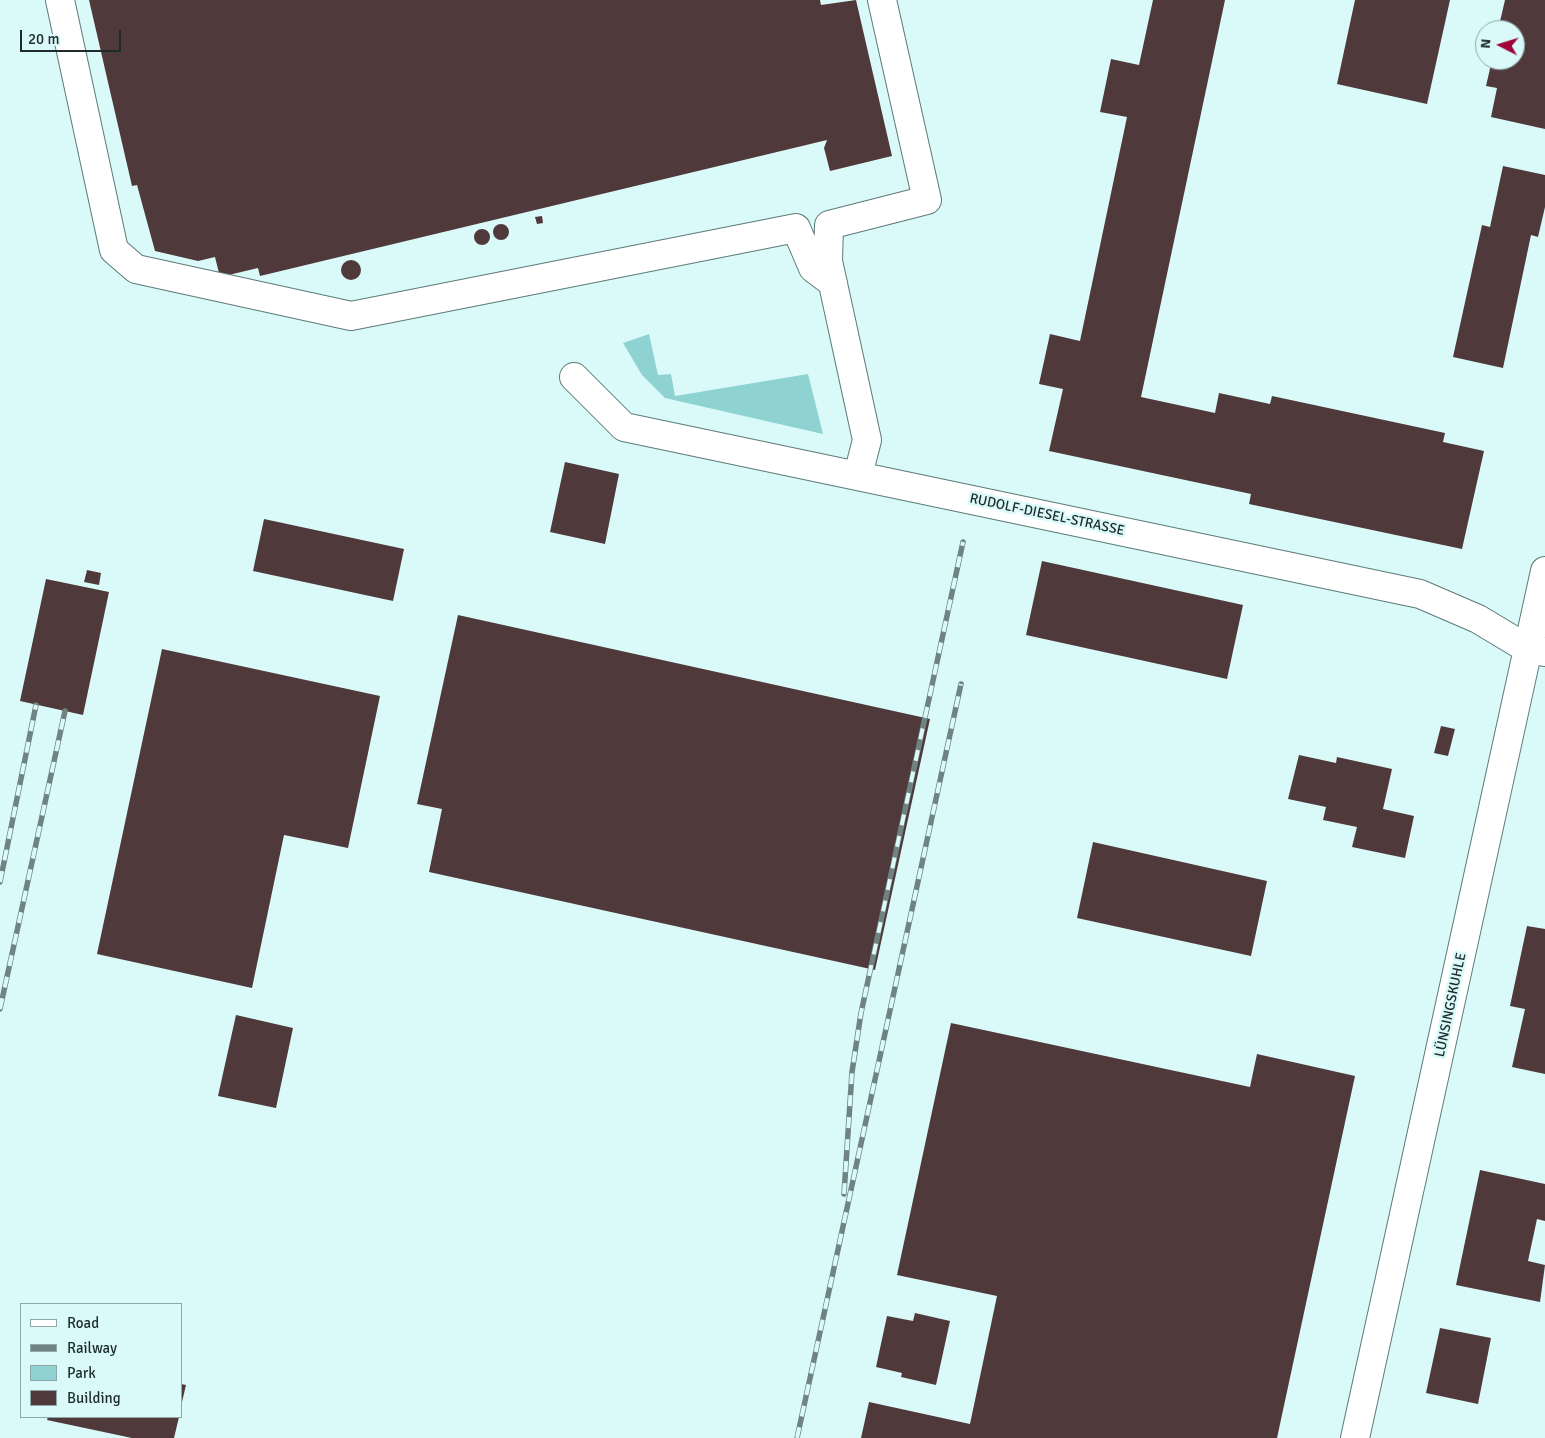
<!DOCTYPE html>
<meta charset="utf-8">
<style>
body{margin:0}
#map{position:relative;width:1545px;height:1438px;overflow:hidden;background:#d9faf9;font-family:Signika,sans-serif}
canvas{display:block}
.legend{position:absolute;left:20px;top:1303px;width:162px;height:115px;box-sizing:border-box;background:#d9faf9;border:1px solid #8fa7a7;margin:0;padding:6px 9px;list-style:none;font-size:15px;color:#1f2b2b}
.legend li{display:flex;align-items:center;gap:10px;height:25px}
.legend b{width:25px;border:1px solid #8fa7a7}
.north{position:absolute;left:1475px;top:20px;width:50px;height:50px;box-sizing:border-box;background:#d9faf9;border:1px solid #8fa7a7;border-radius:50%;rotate:275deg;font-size:14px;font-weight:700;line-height:20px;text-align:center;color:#1f2b2b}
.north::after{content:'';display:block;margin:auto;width:18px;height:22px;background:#a20439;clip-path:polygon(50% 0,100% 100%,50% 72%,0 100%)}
.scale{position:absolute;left:20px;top:30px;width:101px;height:22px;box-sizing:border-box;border:2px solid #1f2b2b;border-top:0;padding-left:6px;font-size:15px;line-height:18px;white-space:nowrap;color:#1f2b2b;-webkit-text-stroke:4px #d9faf9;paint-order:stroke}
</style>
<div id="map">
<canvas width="1545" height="1438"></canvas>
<ul class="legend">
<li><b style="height:6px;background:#fff"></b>Road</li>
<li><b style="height:6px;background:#6e8382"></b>Railway</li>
<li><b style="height:14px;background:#8ed3d2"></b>Park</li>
<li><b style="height:14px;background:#50393b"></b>Building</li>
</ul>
<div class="north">N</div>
<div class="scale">20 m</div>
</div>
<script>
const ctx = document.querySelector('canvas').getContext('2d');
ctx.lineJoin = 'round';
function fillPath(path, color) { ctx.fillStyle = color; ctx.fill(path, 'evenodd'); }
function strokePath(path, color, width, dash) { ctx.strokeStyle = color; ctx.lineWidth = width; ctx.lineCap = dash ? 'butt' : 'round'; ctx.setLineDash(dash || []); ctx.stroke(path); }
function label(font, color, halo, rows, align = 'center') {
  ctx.font = font + ' Signika,sans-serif'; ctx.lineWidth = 5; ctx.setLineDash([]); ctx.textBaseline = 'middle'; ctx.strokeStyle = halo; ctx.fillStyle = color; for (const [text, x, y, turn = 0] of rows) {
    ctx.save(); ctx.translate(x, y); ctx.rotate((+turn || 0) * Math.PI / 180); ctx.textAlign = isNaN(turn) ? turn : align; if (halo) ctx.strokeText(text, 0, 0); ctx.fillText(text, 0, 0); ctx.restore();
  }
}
const green = new Path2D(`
 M649,334l9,41 13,-1 4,22 133,-22 15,60 -158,-36 -23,-23 -19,-32z`);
const building = new Path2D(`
 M89,0h731l1,5 35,-5 36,156 -62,15 -6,-23 3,-8 -567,136 -2,-8 -38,9 -5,-20 -17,4 -43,-10 -18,-66 -5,1z
 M1153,0h72l-84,397 74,16 4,-20 51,11 2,-8 173,37 -2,9 41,9 -22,98 -213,-45 2,-10 -202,-43 14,-62 -24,-5 11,-50 30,7 47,-224 -27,-5 11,-53 28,6z
 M1355,0h95l-23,104 -90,-20z
 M1505,0h40v129l-54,-12 6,-29 -11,-2 6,-26h23v-30h-17z
 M1503,166l42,9v32l-7,30 -7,-2 -28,133 -50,-11 29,-132 8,2z
 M542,216l1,7 -6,1 -2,-7z
 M493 232a8 8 0 1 1 16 0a8 8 0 1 1-16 0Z
 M474 237a8 8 0 1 1 16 0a8 8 0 1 1-16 0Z
 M341 270a10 10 0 1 1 20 0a10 10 0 1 1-20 0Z
 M565,462l54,12 -14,70 -55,-12z
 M264,519l140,30 -11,52 -140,-30z
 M1042,561l201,44 -16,74 -201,-44z
 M87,570l14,3 -2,12 -15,-3z
 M46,579l63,13 -26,123 -63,-14z
 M458,615l472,104 -55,251 -446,-98 13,-63 -25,-5z
 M162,649l218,47 -32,152 -64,-13 -32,153 -155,-34z
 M1441,726l14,3 -7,27 -14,-3z
 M1299,755l37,8 1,-6 55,12 -9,40 31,7 -9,42 -53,-11 5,-20 -34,-7 3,-13 -38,-8z
 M1093,842l174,39 -16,75 -174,-38z
 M1527,926l18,3v145l-33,-7 13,-58 -15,-3z
 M236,1015l57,13 -17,80 -58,-12z
 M951,1023l299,64 7,-33 98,22 -78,362h-416l8,-36 101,22 27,-128 -100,-21z
 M1480,1170l65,14v37l-8,-2 -9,42 17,4 -5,37 -84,-17z
 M915,1313l35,8 -14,64 -35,-8 1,-4 -26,-6 11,-51 26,5z
 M1440,1328l51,10 -13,66 -52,-11z
 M181,1384l5,1 -4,17h-1z
 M48,1417h131l-5,21h-42l-85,-18z`);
const minor = new Path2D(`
 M60,0l54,250 22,19 215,47 445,-88 17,40 20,15
 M574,377l50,50 796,167 58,25 50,30 17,3
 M858,475l9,-35 -39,-179 1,-36 98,-25 -45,-200
 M1355,1438l190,-867`);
const rail = new Path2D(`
 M0,882l36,-177
 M0,1009l65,-298
 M844,1194l8,-122 9,-59 102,-471
 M797,1438l164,-754`);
const streetNames = [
 ["RUDOLF-DIESEL-STRASSE",1047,515,12],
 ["LÜNSINGSKUHLE",1451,1005,-78]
];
fillPath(green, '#8ed3d2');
fillPath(building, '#50393b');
strokePath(minor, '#5c7a79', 30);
strokePath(minor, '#fff', 28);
strokePath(rail, '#6e8382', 5.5);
strokePath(rail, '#d9faf9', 4, [11]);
label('14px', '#1f2b2b', '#d9faf9', streetNames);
</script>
